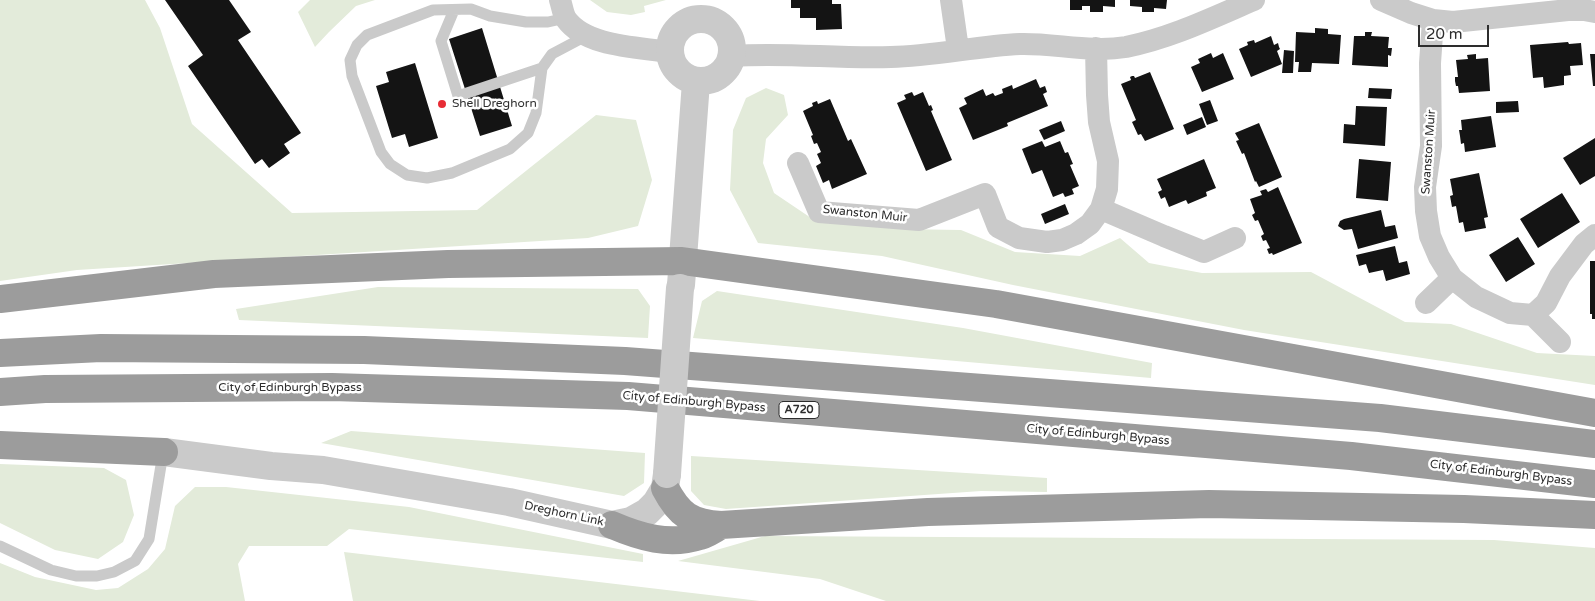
<!DOCTYPE html>
<style>
body{margin:0}
#map{position:relative;width:1595px;height:601px;overflow:hidden;background:#fff;font-family:"Varela Round",sans-serif}
canvas{display:block}
.scale{position:absolute;left:1418px;top:25px;width:71px;height:22px;box-sizing:border-box;border:2px solid #2d2d2d;border-top:0;padding-left:6px;font-size:15px;line-height:18px;white-space:nowrap;color:#2d2d2d;-webkit-text-stroke:4px #fff;paint-order:stroke}
</style>
<div id="map">
<canvas width="1595" height="601"></canvas>
<div class="scale">20 m</div>
</div>
<script>
const ctx = document.querySelector('canvas').getContext('2d');
ctx.lineJoin = 'round';
function fillPath(path, color) { ctx.fillStyle = color; ctx.fill(path, 'evenodd'); }
function strokePath(path, color, width, dash) { ctx.strokeStyle = color; ctx.lineWidth = width; ctx.lineCap = dash ? 'butt' : 'round'; ctx.setLineDash(dash || []); ctx.stroke(path); }
function label(font, color, halo, rows, align = 'center') {
  ctx.font = font + ' "Varela Round",sans-serif'; ctx.lineWidth = 5; ctx.setLineDash([]); ctx.textBaseline = 'middle'; ctx.strokeStyle = halo; ctx.fillStyle = color; for (const [text, x, y, turn = 0] of rows) {
    ctx.save(); ctx.translate(x, y); ctx.rotate((+turn || 0) * Math.PI / 180); ctx.textAlign = isNaN(turn) ? turn : align; if (halo) ctx.strokeText(text, 0, 0); ctx.fillText(text, 0, 0); ctx.restore();
  }
}
const green = new Path2D(`
 M0,0h145l15,28 32,96 100,89 185,-3 119,-95 40,5 16,60 -14,46 -50,12 -511,32 -77,11z
 M310,0h65l-19,6 -27,26 -14,15 -17,-35z
 M590,0h76l-22,6 1,6 -14,3 -24,-3z
 M766,88l18,7 4,20 -22,24 -3,24 11,30 43,29 82,7 62,1 54,22 65,4 40,-18 29,25 53,10 109,-1 94,50 46,2 86,29 58,3v29l-351,-55 -231,-45 -131,-29 -124,-13 -28,-53 3,-60 13,-32z
 M378,287l260,2 12,17 -2,32 -409,-18 -3,-11z
 M717,291l246,37 189,35 -1,15 -458,-40 9,-37z
 M351,431l294,22 -1,30 -20,13 -303,-53z
 M691,456l356,22v14l-66,-1 -255,18 -22,-4 -13,-14z
 M0,464l104,4 22,12 8,35 -11,27 -25,17 -43,-9 -55,-27z
 M195,487h31l183,20 234,47v8l-294,-33 -22,17h-78l-11,18 7,37h-245v-38l35,14 61,13 22,-2 30,-19 17,-20 10,-43z
 M765,536l729,4 101,8v53h-709l-66,-22 -142,-18z
 M344,552l416,49h-407z`);
const building = new Path2D(`
 M165,0h64l22,32 -13,8 63,93 -17,11 6,9 -21,15 -7,-9 -7,5 -67,-98 15,-11z
 M791,0h41v4h9l1,25 -26,1v-12h-16v-10h-9z
 M1070,0h45v7l-12,-1v6h-13v-6h-8v4h-12z
 M1130,0h37l-1,9 -12,-1v4h-12v-5l-12,-1z
 M482,28l30,98 -32,10 -31,-97z
 M1315,28l13,1v5l13,1 -2,29 -27,-1 -1,9h-13l1,-10h-4l1,-30 19,1z
 M1365,32h7l-1,4 18,1 -1,11h4l-1,8 -3,-1v12l-36,-2 2,-29h11z
 M1271,36l3,9 4,-2 1,4 1,2 -3,2 5,13 -31,13 -12,-28 9,-4 -1,-3 7,-2 1,3z
 M1568,42l1,2 12,-1 2,22 -13,1 1,9 -7,1v9l-20,3 -1,-11 -10,1 -3,-33z
 M1284,50l10,1 -1,22h-11z
 M1211,53l2,5 10,-5 11,26 -32,13 -11,-25 9,-4 -2,-4z
 M1476,54v5l12,-1 2,33 -31,2 -1,-7h-2l-1,-5v-4h3l-2,-17 12,-1 -1,-4z
 M1590,54h5v32h-2z
 M415,63l23,75 -29,9 -4,-13 -13,4 -16,-52 13,-4 -3,-10z
 M1150,72l24,57 -29,12 -4,-7 -3,1 -6,-13 4,-2 -15,-36 10,-4 -1,-3 2,-1h2l1,2z
 M1036,79l4,9 5,-2 2,6 -4,2 5,12 -41,17 1,3 -35,14 -14,-32 8,-4 -3,-6 19,-9 3,7 7,-3 2,3 8,-3 -1,-4 10,-4 1,4z
 M1369,88l23,1 -1,10 -23,-1z
 M912,92l2,4 9,-4 6,14 2,-1 2,5 -2,1 21,49 -26,11 -29,-68 9,-4 -2,-4z
 M830,99l18,42 3,-2 16,35 -35,15 -3,-9 -6,3 -7,-17 5,-3 -4,-9 4,-2 -4,-9 -3,1 -3,-8 2,-1 -10,-24 10,-5 -1,-3 5,-2 1,3z
 M1210,100l8,21 -11,4 -8,-21z
 M1518,101l1,11 -23,1v-11z
 M1356,106l31,1 -2,39 -42,-3 1,-19 11,1z
 M1491,116l5,31 -31,5 -1,-9 -3,1 -1,-8 -1,-6h3l-1,-10z
 M1202,117l4,10 -19,8 -4,-10z
 M1061,121l4,10 -21,9 -5,-10z
 M1259,123l23,54 -23,10 -3,-6 -1,1 -11,-29 -2,1 -6,-13 3,-1 -4,-7z
 M1595,138v38l-15,9 -17,-27z
 M1042,141l3,6 15,-6 5,12 3,-1 5,12 -3,1 9,21 -7,3 2,5 -9,3 -2,-4 -10,4 -11,-27 -10,4 -10,-25z
 M1204,159l12,29 -10,4 1,4 -19,8 -2,-4 -17,7 -4,-10 -4,2 -3,-7 4,-2 -5,-11z
 M1359,159l32,3 -3,39 -32,-3z
 M1479,173l9,44 -4,1 2,10 -21,4 -2,-10 -4,1 -3,-17 -4,1 -2,-11 3,-1 -3,-16z
 M1278,187l24,56 -29,12 -1,-2 -3,1 -2,-5 3,-1 -4,-8 -3,1 -2,-5 3,-2 -6,-14 -3,1 -3,-6 3,-2 -5,-14 12,-4 -2,-4 6,-2 2,3z
 M1562,193l18,29 -42,26 -18,-29z
 M1065,204l4,10 -24,10 -4,-10z
 M1381,210l4,17 10,-2 3,13 -40,11 -6,-20 -8,1 -6,-4 2,-5 4,-2z
 M1518,237l17,27 -29,18 -17,-27z
 M1395,246l4,17 8,-2 3,13 -24,7 -3,-11 -14,3 -3,-9 -7,2 -3,-11z
 M1590,261h5v58h-3v-5h-2z`);
const service = new Path2D(`
 M454,10l-13,31 17,55 84,-28
 M566,18l-18,4h-22l-36,-6 -19,-7 -38,1 -66,25 -10,10 -7,15 2,16 29,76 9,12 17,11 20,3 25,-5 58,-24 18,-16 8,-20 6,-45 10,-14 34,-18
 M0,546l51,24 25,6h21l17,-4 21,-11 14,-22 14,-86`);
const minor = new Path2D(`
 M560,0c2,6 3,14 6,19 20,28 72,28 103,33
 M951,0l7,49
 M1381,0l30,13 22,7 20,2 115,-12h16l11,2
 M1433,20l-3,43 1,83 -6,41 1,24 4,25 9,21 13,21 24,19 34,16 23,2 27,27
 M732,56c53,-4 106,3 159,1 43,-1 86,-11 129,-13 34,-1 71,9 106,3 45,-9 86,-29 128,-47
 M798,163l21,49 100,8 66,-26 13,33 21,11 28,4 15,-2 14,-6 14,-10 11,-15 6,-20 1,-28 -9,-39 -2,-27 -1,-47
 M1101,209l63,27 40,16 31,-14
 M1426,303l26,-25
 M1533,315l13,-12 14,-27 24,-32 11,-9`);
const tertiary = new Path2D(`
 M670 50a31 31 0 1 1 62 0a31 31 0 1 1-62 0Z
 M681,285l15,-203
 M164,452l107,14 52,4 186,32 103,23 19,-4 16,-9 9,-9 9,-15 2,-14`);
const trunk = new Path2D(`
 M0,299l214,-25 234,-10 234,-3 314,43 599,109
 M0,353l101,-5 263,2 261,11 755,57 215,26
 M0,392l45,-3 287,-2 296,9 723,60 244,28
 M0,445l164,7
 M665,488c14,27 26,35 56,37l207,-13 281,-8 255,5 131,6
 M612,525c28,12 57,21 88,11 7,-2 15,-7 21,-11`);
const tertiaryBridge = new Path2D(`
 M667,474l13,-186`);
const markers = [
 [442,104,5,"#e72c35"]
];
const shields = [
 [799,410,40]
];
const shieldNames = [
 ["A720",799,410]
];
const poiNames = [
 ["Shell Dreghorn",452,104]
];
const streetNames = [
 ["Swanston Muir",1429,152,-86],
 ["Swanston Muir",865,214,6],
 ["City of Edinburgh Bypass",290,388],
 ["City of Edinburgh Bypass",694,402,5],
 ["City of Edinburgh Bypass",1098,435,5],
 ["City of Edinburgh Bypass",1501,473,7],
 ["Dreghorn Link",564,514,12]
];
fillPath(green, '#e3ebda');
fillPath(building, '#141414');
strokePath(service, '#cacaca', 11);
strokePath(minor, '#cacaca', 22);
strokePath(tertiary, '#cacaca', 28);
strokePath(trunk, '#9c9c9c', 28);
strokePath(tertiaryBridge, '#cacaca', 28);
for (const [x, y, r, color] of markers) { const dot = new Path2D(); dot.arc(x, y, r, 0, 2 * Math.PI); ctx.fillStyle = color; ctx.fill(dot); strokePath(dot, '#fff', 2); }
for (const [x, y, w] of shields) { const box = new Path2D(); box.roundRect(x - w / 2, y - 8.5, w, 17, 4); ctx.fillStyle = '#fff'; ctx.fill(box); strokePath(box, '#2d2d2d', 1); }
label('bold 11px', '#2d2d2d', null, shieldNames);
label('12px', '#2d2d2d', '#fff', poiNames, 'left');
label('12px', '#2d2d2d', '#fff', streetNames);
</script>
